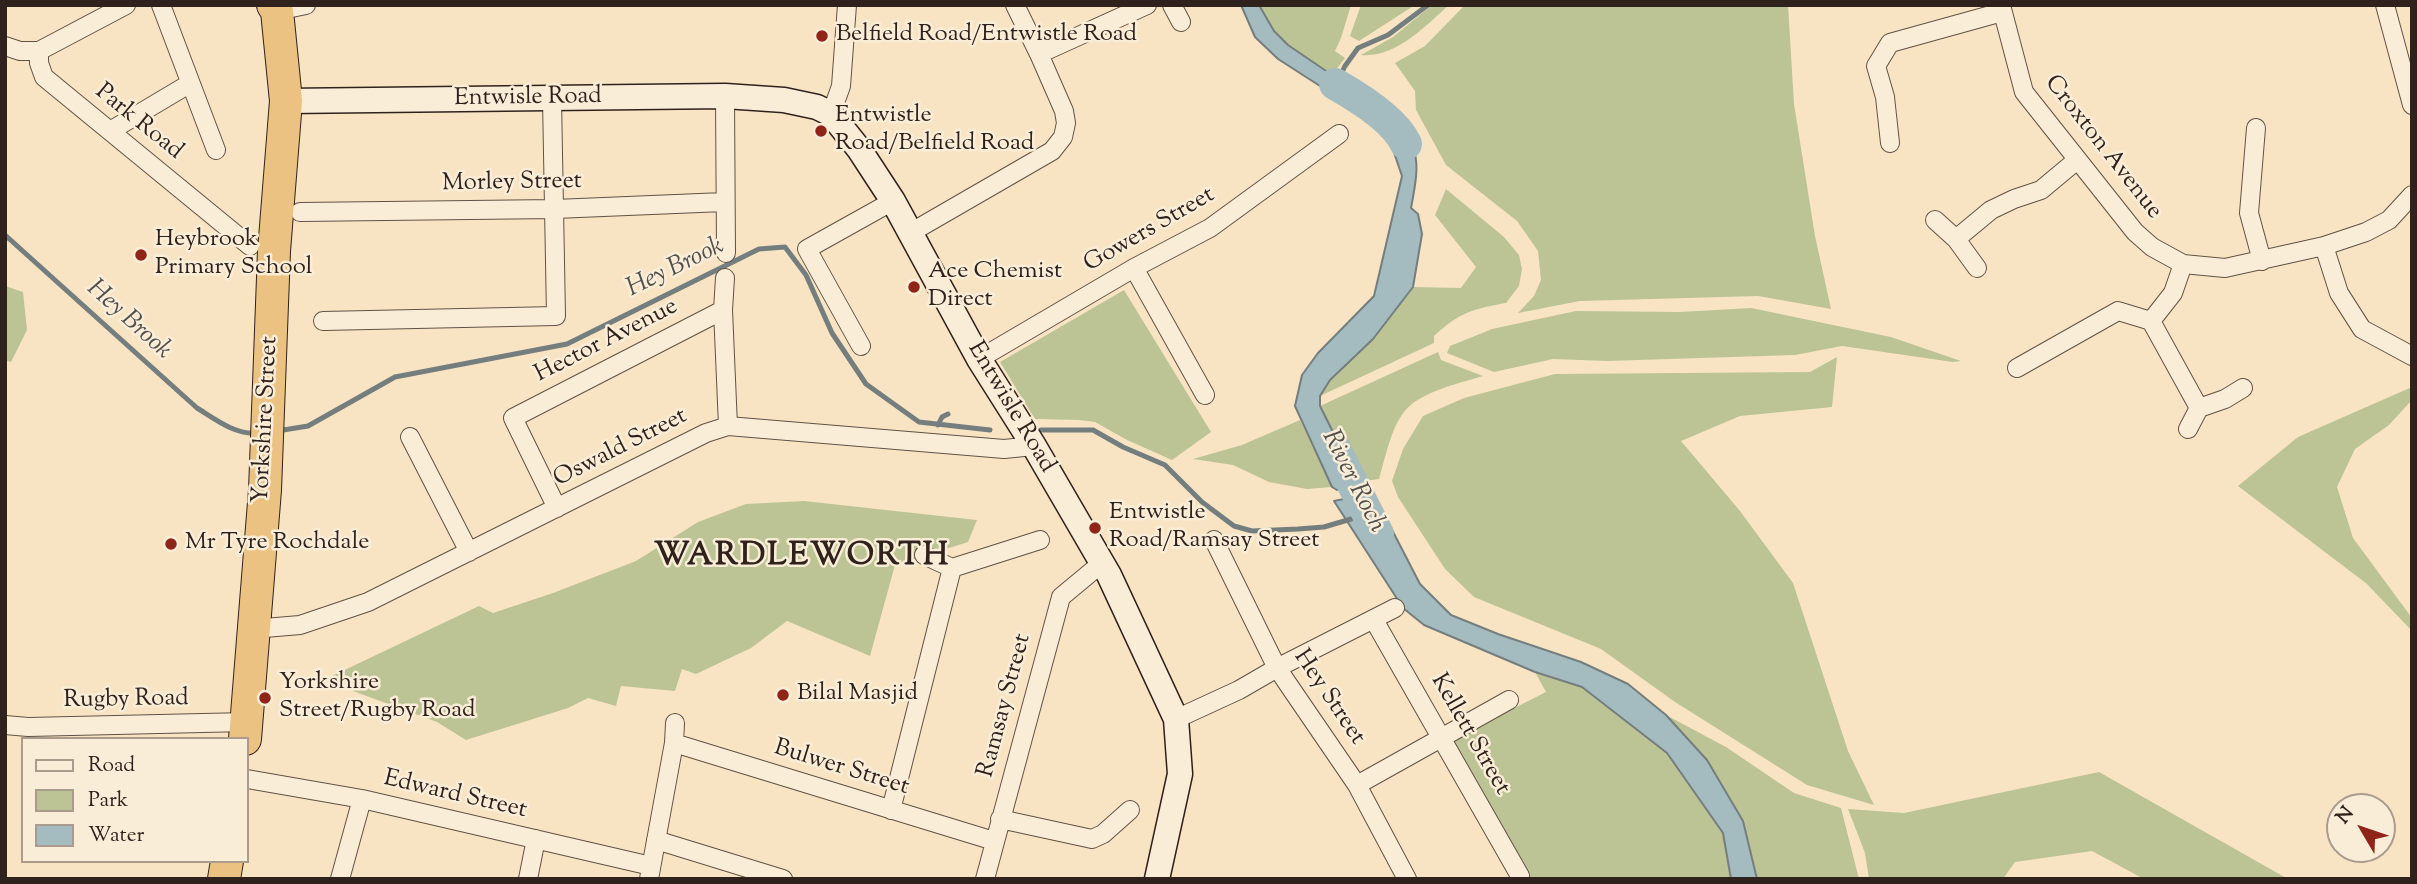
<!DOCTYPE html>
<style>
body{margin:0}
#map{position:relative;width:2417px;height:884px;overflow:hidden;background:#f8e4c3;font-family:"Sorts Mill Goudy",serif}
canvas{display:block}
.frame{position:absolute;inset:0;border:7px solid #2f221c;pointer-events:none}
.legend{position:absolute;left:21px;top:737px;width:228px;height:126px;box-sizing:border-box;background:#faedd8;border:2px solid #a99c8d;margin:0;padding:9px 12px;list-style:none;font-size:21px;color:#2f221c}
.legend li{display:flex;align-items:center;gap:14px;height:35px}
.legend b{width:35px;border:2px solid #a99c8d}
.north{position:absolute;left:2326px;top:793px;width:70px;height:70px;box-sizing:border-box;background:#faedd8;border:2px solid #a99c8d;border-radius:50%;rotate:309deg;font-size:19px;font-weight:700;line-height:28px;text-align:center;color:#2f221c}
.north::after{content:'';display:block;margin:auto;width:24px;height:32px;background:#8f2418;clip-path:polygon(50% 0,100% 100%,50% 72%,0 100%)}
</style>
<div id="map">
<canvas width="2417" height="884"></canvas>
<div class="frame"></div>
<ul class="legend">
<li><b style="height:9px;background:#faedd8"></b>Road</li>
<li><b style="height:19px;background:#bcc495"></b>Park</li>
<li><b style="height:19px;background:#a4bbbf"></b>Water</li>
</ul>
<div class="north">N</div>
</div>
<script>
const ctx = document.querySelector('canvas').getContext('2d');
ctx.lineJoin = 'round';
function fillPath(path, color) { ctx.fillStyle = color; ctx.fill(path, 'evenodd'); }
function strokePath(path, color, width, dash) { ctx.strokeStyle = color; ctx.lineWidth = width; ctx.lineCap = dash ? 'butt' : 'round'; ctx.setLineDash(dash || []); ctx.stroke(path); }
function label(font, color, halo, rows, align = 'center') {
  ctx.font = font + ' "Sorts Mill Goudy",serif'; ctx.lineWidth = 5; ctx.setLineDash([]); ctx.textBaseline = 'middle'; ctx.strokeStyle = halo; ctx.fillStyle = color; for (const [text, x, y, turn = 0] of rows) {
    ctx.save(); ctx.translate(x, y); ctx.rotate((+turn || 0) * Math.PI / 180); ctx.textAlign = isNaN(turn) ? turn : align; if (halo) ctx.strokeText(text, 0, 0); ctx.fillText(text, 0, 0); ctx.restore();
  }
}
const green = new Path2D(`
 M1259,5h92l-10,33 -6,13 10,7 -13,17 -44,-30 -14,-14z
 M1361,5h54l-56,36 -9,-5z
 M1432,5h17c-25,22 -53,53 -88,50l32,-18z
 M1465,5h323l6,99 21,132 16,73 -73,-13 -178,5 -62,12 16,-17 7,-16 -3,-29 -21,-30 -71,-56 -30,-55 -1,-19 -20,-28 30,-17z
 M1446,189l58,48 15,18 3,14 -3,17 -13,17c-33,6 -46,9 -72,33v7l-114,53 10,-16 43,-41 40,-52 48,1 15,-21 -41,-52z
 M5,286l18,6 4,38 -16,32 -6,-2z
 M1124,290l87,142 -39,28 -45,-20 -32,-18 -16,-2 -44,-1 -35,-57z
 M1751,308l140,29 70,24 -8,1 -111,-16 -47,9 -188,6 -54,-2 -59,13 -47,-19 3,-7 42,-17 84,-18 104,1z
 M1438,352l3,8 42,16c-23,7 -64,16 -79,36 -13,16 -19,47 -25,67l-22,3 -37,-76z
 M1837,357l-5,50 -92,9 -59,25 59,70 53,72 55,168 26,54 -67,-20 -132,-83 -74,-53 -127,-52 -29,-28 -47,-72 -6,-16 11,-32 20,-33 41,-18 91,-24 255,-2z
 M2412,387v13l-23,25 -34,24 -18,38 16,51 59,80v13l-45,-47 -129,-98 60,-49z
 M1300,420l32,67 -25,2 -38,-7 -36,-17 -40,-6 49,-14z
 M804,501l173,19 -9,22 -73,23 -25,91 -83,-35 -36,27 -55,26 -14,-5 -7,22 -54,-5 -5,20 -28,-8 -20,10 -102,32 -29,-18 -84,-31 -2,-6 -19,-9 147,-70 14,7 60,-20 83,-32 62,-39 48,-18z
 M1535,672l47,15 85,66 56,80 8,46h-205l-73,-140 93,-47z
 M1666,715l60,32 68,46 47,15 18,71h-102l-14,-58 -36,-61z
 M2099,772l189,107h-144l-52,-28 -77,11 -12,17h-134l-4,-26 -17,-44 56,4z`);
const water = new Path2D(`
 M1241,5h18l15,26 14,14 44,30 41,20 5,6 -16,12 -84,-54 -23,-22z
 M1385,107c35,41 36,49 26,101l7,6 4,20 -9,53 -40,52 -43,41 -10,16v10l40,80 -23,4 -5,-3 -37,-81 7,-31 16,-22 56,-57 28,-120 -12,-35 -20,-23z
 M1373,493l47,91 31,31 47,19 83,28 47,22 38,31 41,45 36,61 14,58h-26l-8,-46 -56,-80 -85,-66 -47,-15 -111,-47 -21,-17 -69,-107z`);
const stream = new Path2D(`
 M1337,82l8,-16 13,-18 30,-13 40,-30
 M5,235l192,173c18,11 38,27 60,25
 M938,425l4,-8 6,-3
 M1041,430h52l30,17 42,18 37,37 32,24 18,5 46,-2 26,-2 27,-8
 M277,431l31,-5 87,-49 172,-33 192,-95 26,-2 21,28 26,58 34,51 53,38 71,8`);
const river = new Path2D(`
 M1335,84c23,13 60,36 71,60
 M1335,449l43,85`);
const street = new Path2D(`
 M161,5l55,145
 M1172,5l9,17
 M2001,5l23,87 111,140 17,15 31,17 42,4 99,-22 42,-14 23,-12 23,-25
 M2385,5l27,100
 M277,11l29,-6
 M5,46l15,5h19l87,-46
 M39,51v12l5,14 206,169
 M1039,54l108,-49
 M725,96l1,157
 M831,114l10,-28 6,-81
 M2256,128l-7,85 13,48
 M110,131l79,-47
 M1890,143l-5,-46 -9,-31 14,-23 112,-31
 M300,212l255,-3 169,-7
 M1935,220l21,19 21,29
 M910,233l142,-82 11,-14 3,-14 -2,-12 -25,-57 -24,-49
 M1956,239l35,-29 23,-11 27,-9 36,-30
 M2324,246l15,47 23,36 50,27
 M2183,264l-10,29 -22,28 48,87 26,-9 18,-11
 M1134,268l71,127
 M725,278l-2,32 5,116
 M323,321l233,-5 -4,-217
 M861,346l-54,-97 86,-48
 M979,359l155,-91 76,-40 129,-94
 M2017,368l101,-57 33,10
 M2188,429l11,-21
 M410,437l59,115
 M557,508l-44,-90 210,-108
 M1214,540l63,128 80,117 50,94
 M924,555l28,13
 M1374,620l146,256
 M253,629l47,-4 68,-23 338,-169 22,-7 276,23 30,-3
 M1176,719l63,-29 38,-22 118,-60
 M5,725l23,2 219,-5
 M674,743l320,98
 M247,779l115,20 289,67
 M1357,785l152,-85
 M891,810l61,-242 88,-28
 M1000,819l92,20 11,-5 27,-24
 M656,840l127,39
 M340,879l22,-80
 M528,879l8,-40
 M649,879l25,-136 1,-20
 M985,879l76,-282 41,-34`);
const secondary = new Path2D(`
 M286,101l439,-5 59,4 33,7 14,7 28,35 34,52 86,158 55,87 75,129 67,144 4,55 -23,105`);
const highway = new Path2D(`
 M245,739l20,-249 9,-239 12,-150 -9,-90 -4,-6
 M224,879l3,-18`);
const markers = [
 [822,36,7,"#8f2418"],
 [821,131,7,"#8f2418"],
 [141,255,7,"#8f2418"],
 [914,287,7,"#8f2418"],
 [1095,528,7,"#8f2418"],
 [171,544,7,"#8f2418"],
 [783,695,7,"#8f2418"],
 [265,698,7,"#8f2418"]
];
const poiNames = [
 ["Belfield Road/Entwistle Road",836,36],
 ["Entwistle",835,117],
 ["Road/Belfield Road",835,145],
 ["Heybrook",155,241],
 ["Primary School",155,269],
 ["Ace Chemist",928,273],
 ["Direct",928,301],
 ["Entwistle",1109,514],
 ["Road/Ramsay Street",1109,542],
 ["Mr Tyre Rochdale",185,544],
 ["Yorkshire",279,684],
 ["Street/Rugby Road",279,712],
 ["Bilal Masjid",797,695]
];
const streetNames = [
 ["Entwisle Road",528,99,-1],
 ["Park Road",138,123,39],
 ["Croxton Avenue",2102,148,52],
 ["Morley Street",512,184,-1],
 ["Gowers Street",1150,231,-30],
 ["Hector Avenue",607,342,-27],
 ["Entwisle Road",1010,408,59],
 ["Yorkshire Street",267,420,-87],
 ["Oswald Street",621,449,-27],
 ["Hey Street",1328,698,56],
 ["Rugby Road",126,701,-1],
 ["Ramsay Street",1006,706,-75],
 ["Kellett Street",1469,735,60],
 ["Bulwer Street",841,769,17],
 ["Edward Street",455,796,13]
];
const waterNames = [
 ["Hey Brook",676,269,-26],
 ["Hey Brook",128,321,42],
 ["River Roch",1352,482,63]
];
const districtNames = [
 ["WARDLEWORTH",802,559]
];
fillPath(green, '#bcc495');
fillPath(water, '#a4bbbf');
strokePath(water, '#757e7e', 2);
strokePath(stream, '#757e7e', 5);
strokePath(river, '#a4bbbf', 32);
strokePath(street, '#615246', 20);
strokePath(secondary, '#2f221c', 27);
strokePath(highway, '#2f221c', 34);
strokePath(street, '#faedd8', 18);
strokePath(secondary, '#faedd8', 24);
strokePath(highway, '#ecc282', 32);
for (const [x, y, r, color] of markers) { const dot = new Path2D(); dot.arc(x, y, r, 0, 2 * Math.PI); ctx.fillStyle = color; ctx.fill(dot); strokePath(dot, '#faedd8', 2.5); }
label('24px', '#2f221c', '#faedd8', poiNames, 'left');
label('24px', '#2f221c', '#faedd8', streetNames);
label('italic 26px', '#52504d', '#faedd8', waterNames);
ctx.letterSpacing = '2px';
label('bold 32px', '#2f221c', '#faedd8', districtNames);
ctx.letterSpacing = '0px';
</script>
